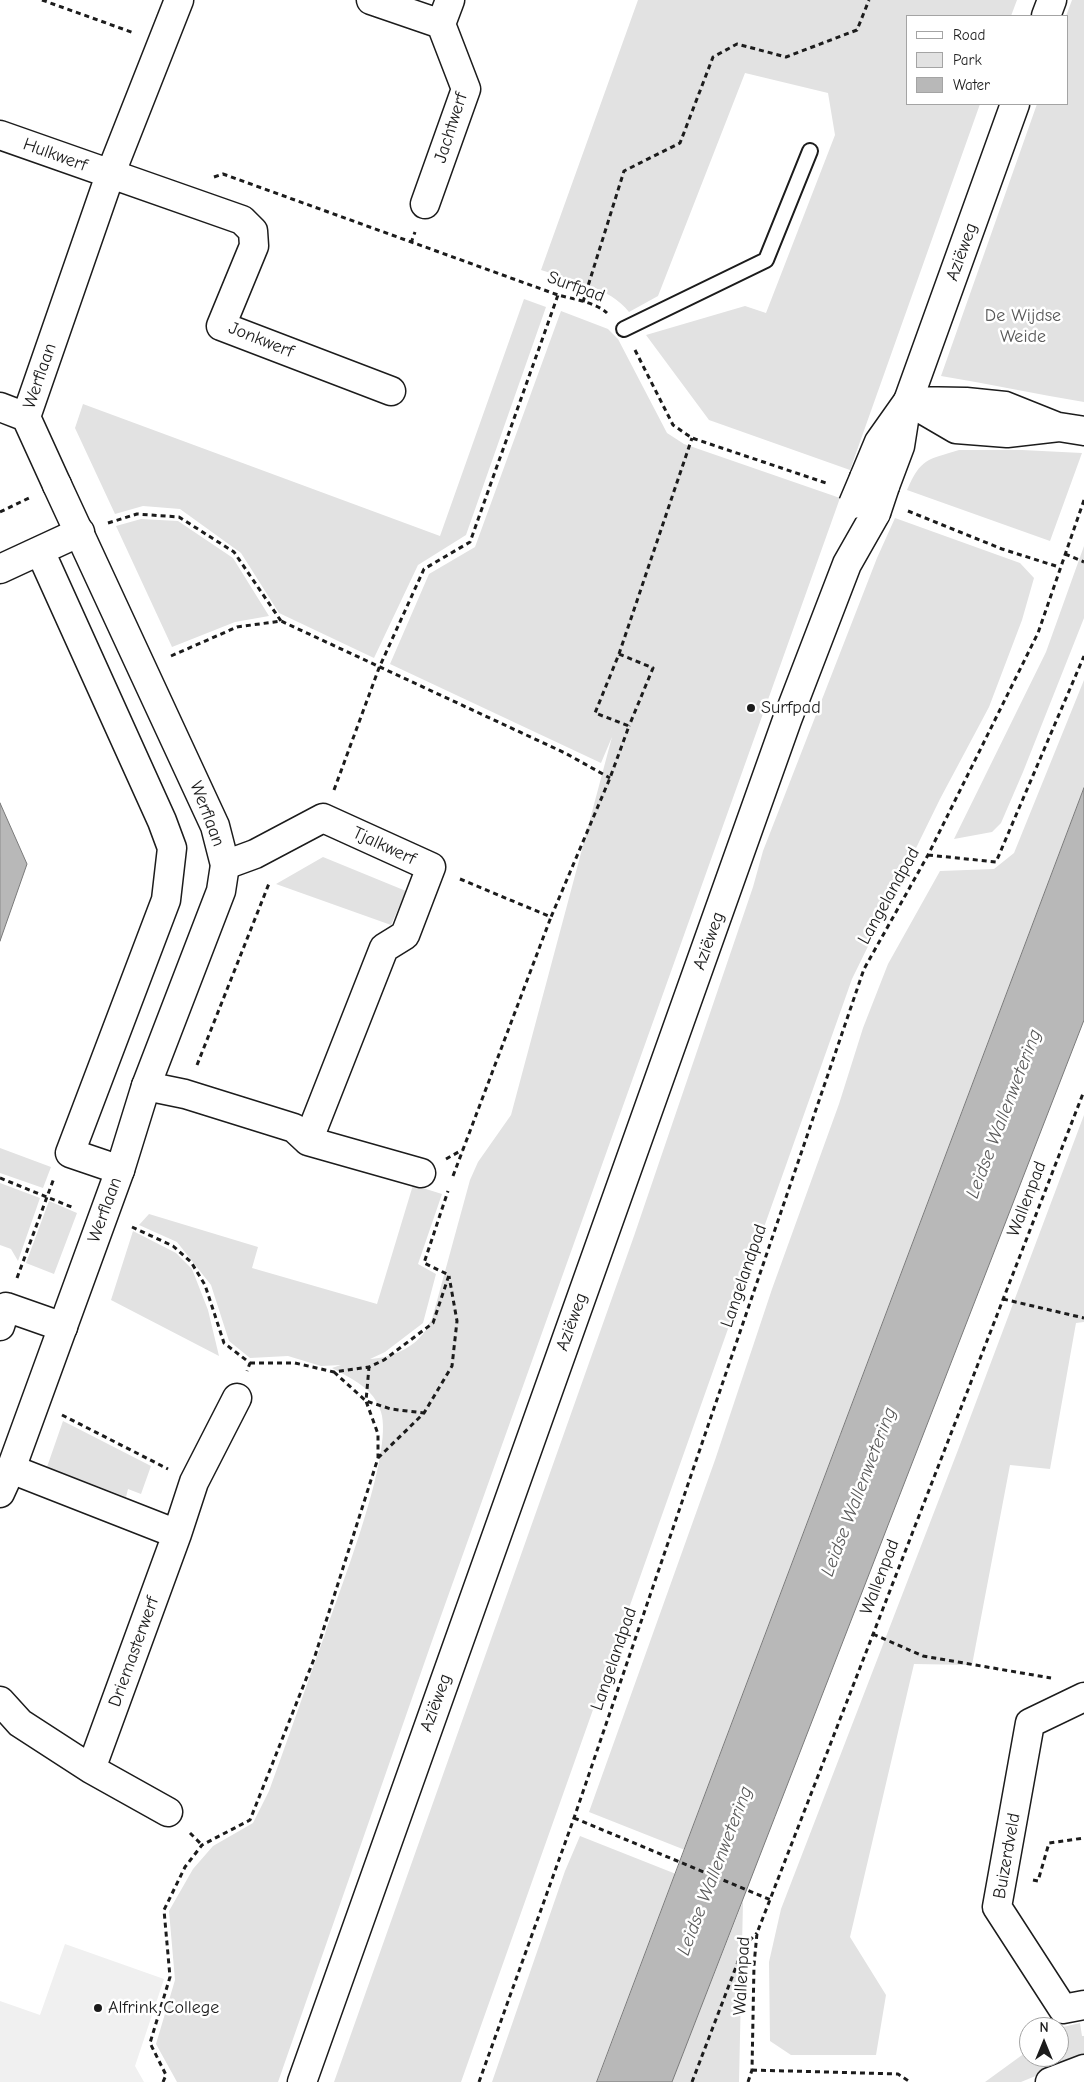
<!DOCTYPE html>
<meta charset="utf-8">
<style>
body{margin:0}
#map{position:relative;width:1084px;height:2082px;overflow:hidden;background:#fff;font-family:"Comic Neue",sans-serif}
canvas{display:block}
.legend{position:absolute;left:906px;top:15px;width:162px;height:90px;box-sizing:border-box;background:#fff;border:1px solid #a4a4a4;margin:0;padding:6px 9px;list-style:none;font-size:15px;color:#1c1c1c}
.legend li{display:flex;align-items:center;gap:10px;height:25px}
.legend b{width:25px;border:1px solid #a4a4a4}
.north{position:absolute;left:1019px;top:2017px;width:50px;height:50px;box-sizing:border-box;background:#fff;border:1px solid #a4a4a4;border-radius:50%;rotate:0deg;font-size:14px;font-weight:700;line-height:20px;text-align:center;color:#1c1c1c}
.north::after{content:'';display:block;margin:auto;width:18px;height:22px;background:#1c1c1c;clip-path:polygon(50% 0,100% 100%,50% 72%,0 100%)}
</style>
<div id="map">
<canvas width="1084" height="2082"></canvas>
<ul class="legend">
<li><b style="height:6px;background:#fff"></b>Road</li>
<li><b style="height:14px;background:#e2e2e2"></b>Park</li>
<li><b style="height:14px;background:#b8b8b8"></b>Water</li>
</ul>
<div class="north">N</div>
</div>
<script>
const ctx = document.querySelector('canvas').getContext('2d');
ctx.lineJoin = 'round';
function fillPath(path, color) { ctx.fillStyle = color; ctx.fill(path, 'evenodd'); }
function strokePath(path, color, width, dash) { ctx.strokeStyle = color; ctx.lineWidth = width; ctx.lineCap = dash ? 'butt' : 'round'; ctx.setLineDash(dash || []); ctx.stroke(path); }
function label(font, color, halo, rows, align = 'center') {
  ctx.font = font + ' "Comic Neue",sans-serif'; ctx.lineWidth = 5; ctx.setLineDash([]); ctx.textBaseline = 'middle'; ctx.strokeStyle = halo; ctx.fillStyle = color; for (const [text, x, y, turn = 0] of rows) {
    ctx.save(); ctx.translate(x, y); ctx.rotate((+turn || 0) * Math.PI / 180); ctx.textAlign = isNaN(turn) ? turn : align; if (halo) ctx.strokeText(text, 0, 0); ctx.fillText(text, 0, 0); ctx.restore();
  }
}
const built = new Path2D(`
 M65,1944l99,35 -29,87 9,16h-144v-81l40,14z`);
const green = new Path2D(`
 M638,0h379l-6,16h-103v88h72l-130,366 -141,-50 -63,-85 99,-29 21,7 69,-178 -7,-42 -83,-20 -87,223 -29,16c-19,-25 -59,-32 -88,-42z
 M1072,0h12v402c-48,-8 -95,-18 -143,-26l96,-272h31l-2,-88z
 M524,299l22,8 -80,228 -48,30 -44,93 -95,-45 -38,-60 -61,-44 -37,-3 -28,8 -40,-86 8,-24 357,132z
 M561,311l47,18 10,10 49,94 17,11 156,54 -408,1143 -154,441h-101l-21,-38 19,-64 -6,-69 24,-42 20,-23 40,-23 16,-32c19,-52 37,-105 56,-157 15,-45 69,-181 56,-222 -7,-24 -29,-33 -49,-44l9,-3 -20,1 -33,-10 -38,2 -21,-17 -18,-56 -34,-43 -38,-17 10,-11 109,33 -6,21 125,36 36,-119 29,9 -24,70 18,10 -13,49 -38,29 -15,7c18,-1 40,-9 51,-23 5,-4 7,-12 11,-17l38,-139 8,-18 33,-47 101,-378 -11,26 -211,-99 39,-90 46,-27z
 M959,450h63l60,3 -32,88 -143,-51c14,-32 20,-30 52,-40z
 M895,518l125,45 14,15 -12,42 -33,87 -49,92 -88,180 -391,1103h-127l300,-846 119,-349 10,-36 114,-293z
 M141,519l37,2 55,37 36,58 -34,6 -63,25 -56,-121z
 M1084,546v72l-61,154 -22,51 -9,9 -38,7 92,-187z
 M1084,680v108l-399,1062 -96,-38 126,-352 57,-171 67,-185 24,-76 25,-64 52,-93 54,-2 20,-16z
 M323,857l83,34 -15,34 -115,-41z
 M1084,1115v207l-8,1 -26,146 -40,-4 -38,200 -58,-1 -64,273 36,58 -10,60h-85l-21,-14 -1,-79 12,-53 177,-459z
 M0,1148l51,19 -8,21 -43,-15z
 M0,1183l40,15 -22,63 -7,-12 -11,-4z
 M49,1201l28,12 -23,61 -28,-11z
 M133,1231l43,22 16,16 16,41 11,46 -108,-56z
 M63,1421l88,45 -10,28 -13,-5 -2,8 -79,-30z
 M580,1836l96,38 -79,208h-105l73,-211z
 M743,1901l-4,181h-67z
 M1080,2023l2,13h2v20l-63,26h-36l44,-32v7h30v-29z`);
const water = new Path2D(`
 M1084,788v232l-412,1062h-75z
 M0,803l27,61 -27,77z`);
const path = new Path2D(`
 M42,0l92,33
 M214,177l9,-3 335,121c15,4 37,7 49,18
 M411,243l4,-11
 M583,302l41,-131 56,-28 33,-86 24,-13 49,13 71,-27 12,-30
 M635,350l38,75 19,13 137,46
 M908,511l94,38 57,18
 M0,512l29,-14
 M108,523l29,-9 42,3 55,35 47,69
 M1065,554l19,8
 M619,654l34,14 -24,58
 M171,656l66,-29 44,-6 284,132 45,25
 M334,790l45,-122 45,-99 46,-27 88,-247
 M928,855l68,7 88,-206
 M460,879l91,38 59,-139 19,-52 -34,-13 24,-59 73,-216
 M197,1065l73,-184
 M446,1159l16,-9
 M453,1176l98,-259
 M0,1178l74,30
 M132,1227l41,19 18,16 14,23 19,58 26,20 -3,8
 M17,1278l37,-100
 M1003,1299l81,19
 M250,1363h45l39,9 35,-5 15,-7 49,-37 16,-48 -25,-12 24,-72
 M334,1372l32,29 25,8 33,4
 M62,1415l106,54
 M378,1458l46,-45 28,-47 5,-45 -8,-45
 M873,1634l50,22 128,22
 M574,1818l197,82
 M190,1833l12,12
 M1033,1880l5,1 11,-38 35,-5
 M752,2070l146,4 12,8
 M163,2082l3,-7 -16,-32 20,-66 -6,-67 21,-43 17,-22 48,-25 64,-161 64,-201v-24l-12,-33 3,-34
 M479,2082l95,-264 290,-849 64,-114 110,-222 46,-133
 M692,2082l52,-136 13,-13
 M748,2082l4,-12 2,-105 3,-32 327,-842`);
const service = new Path2D(`
 M624,329l142,-69 44,-109`);
const minor = new Path2D(`
 M371,0l70,24
 M0,135l242,85 11,11 1,15 -33,80 170,65
 M425,204l41,-115 -25,-65 9,-24
 M0,407l26,10
 M57,485l-31,-68 84,-242 69,-175
 M40,551l122,270 10,27 -6,52 -96,253 50,17
 M0,569l80,-37
 M225,865l30,-11 68,-36 108,49 -26,68 -21,13 -76,193
 M146,1086l39,8 109,34 14,13 113,32
 M0,1326l6,-19 57,20
 M11,1469l166,65
 M1084,1697l-54,26 -33,184 66,102 21,-4
 M0,1701l20,22 71,46 77,43
 M91,1769l86,-235 17,-52 43,-84`);
const tertiary = new Path2D(`
 M1046,16l6,-16
 M908,401l107,-297
 M908,401l48,28 51,4 52,-6 25,4
 M910,401l56,1 39,4 50,20
 M0,1493l11,-24 109,-299 26,-84 75,-195 4,-26 -10,-39 -158,-341
 M1050,2082l34,-13`);
const secondary = new Path2D(`
 M864,478l15,-36 29,-41
 M885,486l15,-40 6,-38
 M302,2082l485,-1362 60,-156 29,-51`);
const secondaryBridge = new Path2D(`
 M853,504l11,-26
 M876,513l9,-27`);
const markers = [
 [751,708,5,"#1c1c1c"],
 [98,2008,5,"#1c1c1c"]
];
const streetNames = [
 ["Jachtwerf",451,128,-72],
 ["Hulkwerf",55,155,20],
 ["Aziëweg",962,252,-70],
 ["Surfpad",576,287,20],
 ["Jonkwerf",261,340,22],
 ["Werflaan",40,376,-71],
 ["Werflaan",207,814,69],
 ["Tjalkwerf",384,846,25],
 ["Langelandpad",889,896,-61],
 ["Aziëweg",709,941,-70],
 ["Wallenpad",1027,1199,-69],
 ["Werflaan",105,1210,-70],
 ["Langelandpad",744,1276,-71],
 ["Aziëweg",572,1322,-70],
 ["Wallenpad",880,1577,-69],
 ["Driemasterwerf",134,1652,-70],
 ["Langelandpad",614,1659,-71],
 ["Aziëweg",436,1703,-70],
 ["Buizerdveld",1007,1856,-80],
 ["Wallenpad",742,1976,-87]
];
const parkNames = [
 ["De Wijdse",1023,316],
 ["Weide",1023,337]
];
const poiNames = [
 ["Surfpad",761,708],
 ["Alfrink College",108,2008]
];
const waterNames = [
 ["Leidse Wallenwetering",1004,1114,-69],
 ["Leidse Wallenwetering",859,1492,-69],
 ["Leidse Wallenwetering",715,1871,-69]
];
fillPath(built, '#f0f0f0');
fillPath(green, '#e2e2e2');
fillPath(water, '#b8b8b8');
strokePath(water, '#7a7a7a', 1);
strokePath(service, '#1c1c1c', 18);
strokePath(minor, '#1c1c1c', 31);
strokePath(tertiary, '#1c1c1c', 31);
strokePath(secondary, '#1c1c1c', 31);
strokePath(path, '#1c1c1c', 3, [5, 4]);
strokePath(service, '#fff', 14);
strokePath(minor, '#fff', 28);
strokePath(tertiary, '#fff', 28);
strokePath(secondary, '#fff', 28);
strokePath(secondaryBridge, '#1c1c1c', 31, []);
strokePath(secondaryBridge, '#fff', 28);
for (const [x, y, r, color] of markers) { const dot = new Path2D(); dot.arc(x, y, r, 0, 2 * Math.PI); ctx.fillStyle = color; ctx.fill(dot); strokePath(dot, '#fff', 2); }
label('18px', '#1c1c1c', '#fff', streetNames);
label('18px', '#575757', '#fff', parkNames);
label('18px', '#1c1c1c', '#fff', poiNames, 'left');
label('italic 19px', '#5a5a5a', '#fff', waterNames);
</script>
